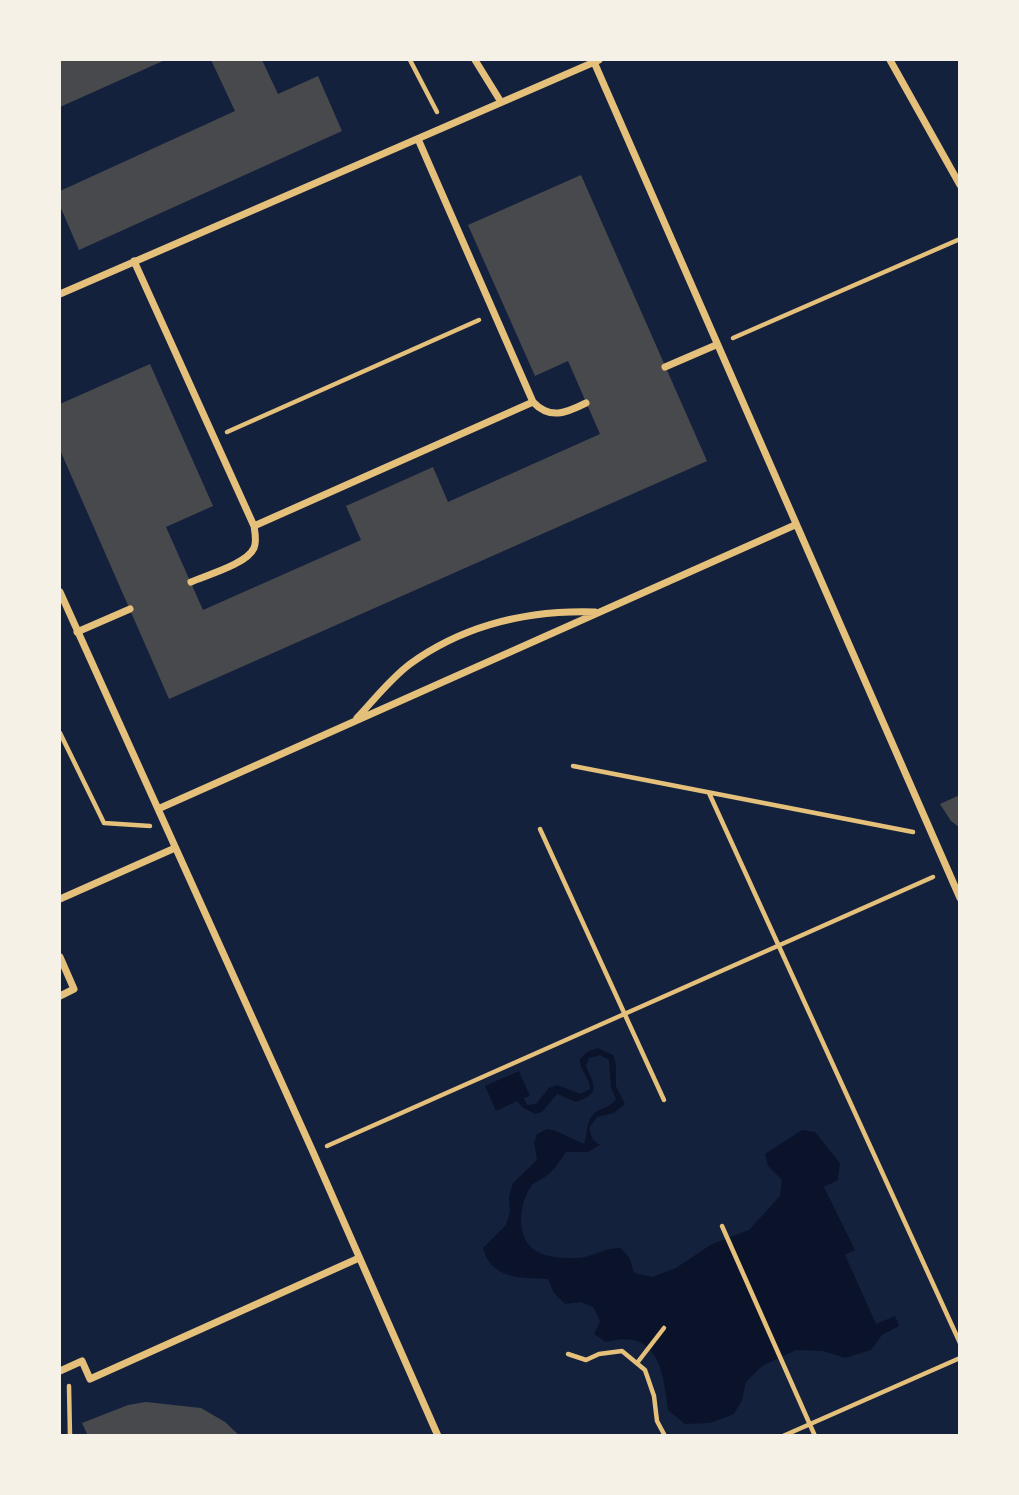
<!DOCTYPE html>
<style>
body{margin:0}
#map{position:relative;width:1019px;height:1495px;overflow:hidden;background:#14213d;font-family:"DejaVu Sans",sans-serif}
canvas{display:block}
.frame{position:absolute;inset:0;border:61px solid #f6f1e7;pointer-events:none}
</style>
<div id="map">
<canvas width="1019" height="1495"></canvas>
<div class="frame"></div>
</div>
<script>
const ctx = document.querySelector('canvas').getContext('2d');
ctx.lineJoin = 'round';
function fillPath(path, color) { ctx.fillStyle = color; ctx.fill(path, 'evenodd'); }
function strokePath(path, color, width, dash) { ctx.strokeStyle = color; ctx.lineWidth = width; ctx.lineCap = dash ? 'butt' : 'round'; ctx.setLineDash(dash || []); ctx.stroke(path); }
const water = new Path2D(`
 M598,1048l15,7 3,10v21l9,18 -11,9 -17,4 -8,11 4,12 7,5 -12,7h-22c-6,9 -12,19 -21,25 -4,3 -10,5 -13,8 -14,18 -17,56 6,67 12,6 24,6 37,6 17,0 29,-11 46,-10l9,11 4,14 18,4 24,-9 36,-24 37,-14 31,-34 2,-16 -14,-14 -3,-12 37,-24 13,2 25,31 -2,17 -14,7 31,63 -10,5 31,69 19,-8 4,10 -17,9 -11,15 -26,8 -22,-7 -27,-1 -34,16 -16,16 -4,18 -8,14 -24,9 -25,1 -17,-14c-5,-41 -11,-82 -62,-68l-12,-8 6,-13 -7,-14 -12,-5 -16,2 -11,-11 -6,-14c-26,-1 -58,0 -65,-31l23,-23 4,-13 -1,-15 4,-14 24,-23 -3,-17 3,-9 10,-5 9,2 28,13c4,-9 1,-19 8,-28 7,-9 17,-7 24,-17l-5,-11 -2,-28 -9,-5 -11,3 -3,8c7,18 17,27 -10,36l-19,-8 -15,18 -7,2 -13,-7 -5,-6 -21,10 -11,-25 34,-15 11,25 -6,2 3,7 9,-1 13,-16 8,-3 24,9 9,-5c0,-12 -11,-18 -10,-30l7,-7z`);
const building = new Path2D(`
 M60,60h105l-105,47z
 M211,60h51l16,34 40,-18 24,55 -263,119 -19,-44v-15l175,-80z
 M581,175l126,286 -538,238 -109,-249v-46l90,-40 63,142 -47,21 37,83 158,-70 -15,-34 87,-39 15,35 152,-68 -32,-73 -33,15 -67,-151z
 M960,795v33l-9,-7 -11,-17z
 M146,1402l55,6 24,14 15,14h-152l-6,-13 46,-18z`);
const path = new Path2D(`
 M410,60l27,52
 M733,338l227,-99
 M227,432l252,-112
 M60,733l44,90 46,3
 M573,766l340,66
 M709,793l251,550
 M540,829l124,271
 M327,1146l606,-269
 M722,1226l93,210
 M568,1354l18,6 13,-6 23,-3 23,19 9,26 3,25 8,15
 M637,1363l27,-35
 M69,1386l1,50
 M783,1436l177,-78`);
const minor = new Path2D(`
 M475,60l26,42
 M890,60l70,125
 M594,62l366,836
 M418,139l115,263
 M134,261l120,265c1,7 3,15 0,22 -7,16 -47,27 -63,34
 M60,294l539,-234
 M665,367l51,-22
 M254,526l279,-124c17,18 33,11 53,1
 M60,592l253,560 125,284
 M77,632l53,-23
 M357,718c17,-18 33,-39 53,-54 54,-39 119,-54 185,-52
 M158,809l637,-284
 M60,899l115,-51
 M60,957l14,32 -14,7
 M60,1371l22,-10 8,18 269,-121`);
fillPath(water, '#0b132b');
fillPath(building, '#48494c');
strokePath(path, '#e5c07b', 4.5);
strokePath(minor, '#e5c07b', 7);
</script>
